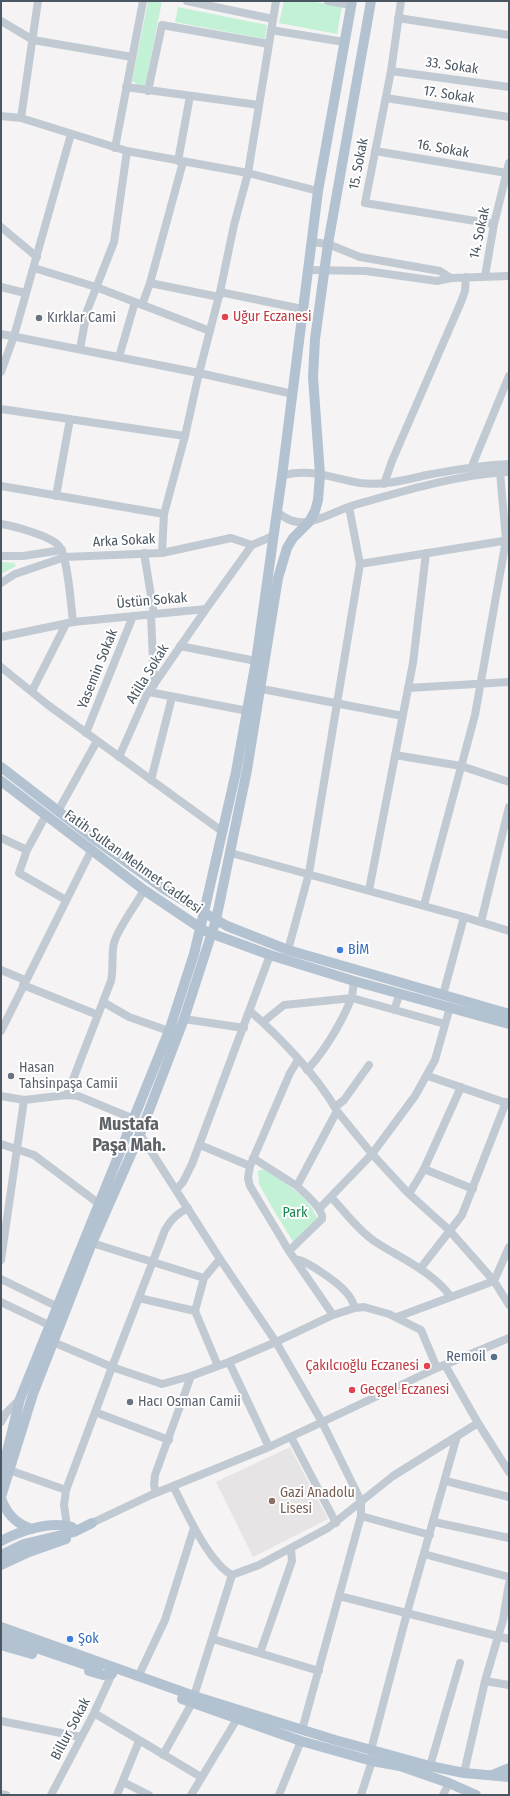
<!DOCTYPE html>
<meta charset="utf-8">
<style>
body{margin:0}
#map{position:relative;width:510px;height:1796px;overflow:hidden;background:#f5f3f3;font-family:"Fira Sans Condensed",sans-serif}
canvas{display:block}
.frame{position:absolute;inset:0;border:2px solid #4a5661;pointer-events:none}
</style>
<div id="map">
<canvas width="510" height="1796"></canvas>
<div class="frame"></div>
</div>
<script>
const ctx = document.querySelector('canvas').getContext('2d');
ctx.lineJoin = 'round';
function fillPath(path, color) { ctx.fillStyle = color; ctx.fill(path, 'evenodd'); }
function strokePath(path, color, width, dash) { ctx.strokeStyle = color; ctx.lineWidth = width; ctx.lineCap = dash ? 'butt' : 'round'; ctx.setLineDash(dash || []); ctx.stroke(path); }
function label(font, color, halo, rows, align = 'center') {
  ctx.font = font + ' "Fira Sans Condensed",sans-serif'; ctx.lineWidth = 4; ctx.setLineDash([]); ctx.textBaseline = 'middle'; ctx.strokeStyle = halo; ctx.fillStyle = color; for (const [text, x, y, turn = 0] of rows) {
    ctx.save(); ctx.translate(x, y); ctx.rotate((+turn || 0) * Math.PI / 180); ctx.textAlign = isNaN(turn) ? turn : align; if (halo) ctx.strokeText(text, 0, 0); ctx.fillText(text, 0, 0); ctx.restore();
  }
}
const education = new Path2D(`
 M290,1447l38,72 -75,38 -37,-75z`);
const green = new Path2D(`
 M148,1h14l-17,86h-4l-9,-6z
 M284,1h27l31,6 -5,27 -58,-11z
 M178,7l89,18 -2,14 -90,-17z
 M1,562l13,1 2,3 -15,8z
 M265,1169c21,15 44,27 53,51l-24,23 -21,-34 -14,-25 -1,-13z`);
const minor = new Path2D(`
 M187,1l86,18
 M328,1l23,4
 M401,1l-10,70 -26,132 129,21
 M398,18l111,17
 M1,21l32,19 99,17
 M271,30l73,12
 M391,71l118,16
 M126,87l133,18
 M148,91l14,-66 107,19
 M386,98l123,19
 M1,116l20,2 106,33 121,22 70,18
 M21,118l17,-117
 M115,148l28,-147
 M375,151l132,22
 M178,161l12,-65
 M1,227l36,30
 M312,242l16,2 32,13 80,14 11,7
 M34,268l62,19 114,44
 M308,270l58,1 71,10 14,-3 58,-2
 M485,276l9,-52 15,-61
 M150,283l69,14
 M1,287l24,6
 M220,292l82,17
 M142,305l8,-22 33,-121
 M1,334l198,39 94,21
 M80,349l7,-38 27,-69 13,-91
 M119,357l16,-55
 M1,372l13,-36 57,-202
 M1,409l184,27
 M472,466l37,-90
 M282,476c27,-9 52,3 78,7 23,3 45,-3 67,-8 27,-5 54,-10 82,-11
 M384,484l8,-23 69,-159 4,-11 1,-14
 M1,486l163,28
 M56,496l14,-77
 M277,512c7,5 14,10 22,10 15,2 37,-11 52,-16 48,-14 108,-32 158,-34
 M1,524c13,2 50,12 58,22 9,11 12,60 14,76
 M144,553l10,61
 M162,553l2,-39 21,-78 14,-63 21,-81 14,-67 14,-52 28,-172
 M1,556h22l39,-6
 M360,564l149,-24
 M1,583l14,-9 50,-17 97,-4 69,-15 21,7
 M151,614l3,71
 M1,637l72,-15 133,-13 46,-64 21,-9
 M180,646l76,15
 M1,667l47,38 175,127
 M408,688l101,-6
 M262,689l141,27
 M32,691l34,-67
 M149,692l99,19
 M86,733l47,-117
 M395,755l66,11 48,16
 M119,757l27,-61 60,-87
 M151,780l21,-83
 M58,811l39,-70
 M46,815l-19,35 -8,23 47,27
 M1,838l26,12
 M231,853l233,64 -21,78
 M369,890l44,-227 13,-110
 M424,905l51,-190 31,-175 -6,-68
 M464,917l45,14
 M481,922l28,-115
 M288,950l21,-77 51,-309 -11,-57
 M1,970l24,10
 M23,985l75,30
 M103,1002l26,15 40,14
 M394,1010l6,-17
 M250,1011c30,26 68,66 87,100l-40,75 -44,-28
 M184,1019l60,9
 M263,1022l21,-17 68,-7 93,26
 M1,1031l91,-182
 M307,1070c17,-18 35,-48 44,-71 2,-5 2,-12 3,-18
 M428,1076l81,28
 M67,1095l44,-114c3,-13 0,-26 3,-38 4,-15 22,-38 30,-53
 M1,1096l23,4 43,-5 11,1 56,23 6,15 80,125 56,83 46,80 39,79v15l-59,214
 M335,1107l9,-7 25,-35
 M337,1111l35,43 35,38 42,38 45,51 15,24
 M1,1144l33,11 64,48
 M200,1145l50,21 40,-93 8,-13
 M250,1166l-2,12 2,8 39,65 44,64
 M424,1169l49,20
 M177,1189l6,-7 9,-18 78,-209
 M409,1194l15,-25 37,-82
 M331,1197c14,15 26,32 43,44 26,17 58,30 77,56
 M188,1208c-11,6 -17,11 -23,22l-53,137 50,17 29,-8 38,-14 47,-20 57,-27 22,-7 9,-1 25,7 32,16 16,38
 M319,1209l53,-55 43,-58 20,-36 15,-53
 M92,1243l112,35
 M289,1251l33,-32c2,-10 -18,-26 -25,-33
 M295,1259c11,1 42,23 50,32 5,5 8,11 10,17
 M1,1260l23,-160
 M420,1269l42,-54 44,-113
 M1,1279l55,27
 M139,1298l56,13
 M1,1302l48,23
 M397,1317l97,-36 15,-34
 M53,1342l59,25 -46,123 -2,15 3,21
 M229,1362l40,85
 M445,1365l33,58 31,49
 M218,1366l-23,-55 9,-33 16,-19
 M95,1412l74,28
 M1,1422l5,-9 14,-14
 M291,1437l45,86
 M9,1470l57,20
 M446,1481l63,16
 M173,1486c13,25 35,76 59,89l27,-10 69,-37 65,-52 85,-53
 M156,1493l-2,-8 1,-10 36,-99
 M361,1516l69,19
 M434,1522l75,16
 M92,1523l59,-28 118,-48 168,-79 72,-30
 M424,1554l85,23
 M339,1596l170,43
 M213,1639l106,32
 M260,1653l32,-92 -1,-12
 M138,1677l27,-57 29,-92
 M485,1681l24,4
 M194,1696l38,-121
 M94,1713l107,64
 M1,1721l80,16
 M163,1755l29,-52
 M430,1766l30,-103
 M464,1773l21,-92 18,-61 6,-37
 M123,1782l26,13
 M1,1794l5,1
 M51,1795l43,-82 18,-39
 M117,1795l22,-54
 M191,1795l46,-76
 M279,1795l22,-54
 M361,1795l11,-34 -1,-11 36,-137 50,-177
 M443,1795l6,-12`);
const major = new Path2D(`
 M1,767l96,74 67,48 63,37 61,24 221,64
 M1,781l143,109 61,41 65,24 84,26 155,43
 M2,1472l18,-73 149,-368 25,-77 10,-42 32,-140 20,-111 26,-185 36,-285 34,-190
 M1,1497l32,-103 59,-151 48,-109 44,-115 32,-99 31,-150 31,-192 9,-30 6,-10 16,-16 6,-11 3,-11 2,-25 -7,-98 2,-38 13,-95 43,-243
 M1,1498c5,15 15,26 31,31
 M1,1541c20,-10 48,-20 71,-14
 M1,1555l23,-11 50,-12 18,-9
 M1,1565l28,-13 37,-13
 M1,1627l193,69 141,44 95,26 34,7 45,4
 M1,1636l97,33
 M1,1645l31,9
 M89,1671l14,4 9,-1
 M182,1699l119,42 71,20 28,5 49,17 27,12
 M492,1775l17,-7`);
const markers = [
 [225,317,4,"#e0444e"],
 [39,318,4,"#6b7280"],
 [340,950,4,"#3f7fe0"],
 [11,1076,4,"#6b7280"],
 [494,1357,4,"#5c6f8a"],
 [427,1366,4,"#e0444e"],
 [352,1390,4,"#e0444e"],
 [130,1402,4,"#6b7280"],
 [272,1501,4,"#8d6e63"],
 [70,1639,4,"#3f7fe0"]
];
const streetNames = [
 ["33. Sokak",452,66,8],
 ["17. Sokak",449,95,9],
 ["16. Sokak",443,149,10],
 ["15. Sokak",359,164,-79],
 ["14. Sokak",480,233,-78],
 ["Arka Sokak",124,541,-3],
 ["Üstün Sokak",152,601,-5],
 ["Yasemin Sokak",98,669,-68],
 ["Atilla Sokak",148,674,-58],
 ["Fatih Sultan Mehmet Caddesi",133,862,36],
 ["Billur Sokak",71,1729,-62]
];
const healthNames = [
 ["Uğur Eczanesi",233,317],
 ["Çakılcıoğlu Eczanesi",419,1366,"right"],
 ["Geçgel Eczanesi",360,1390]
];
const worshipNames = [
 ["Kırklar Cami",47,318],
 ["Hasan",19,1068],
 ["Tahsinpaşa Camii",19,1084],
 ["Hacı Osman Camii",138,1402]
];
const shopNames = [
 ["BİM",348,950],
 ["Şok",78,1639]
];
const parkNames = [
 ["Park",295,1213]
];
const serviceNames = [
 ["Remoil",486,1357]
];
const educationNames = [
 ["Gazi Anadolu",280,1493],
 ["Lisesi",280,1509]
];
const districtNames = [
 ["Mustafa",129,1125],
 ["Paşa Mah.",129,1146]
];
fillPath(education, '#e6e4e5');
fillPath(green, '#c3f1d5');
strokePath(minor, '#c1cad2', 8);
strokePath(major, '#b3c2d1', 10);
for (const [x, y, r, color] of markers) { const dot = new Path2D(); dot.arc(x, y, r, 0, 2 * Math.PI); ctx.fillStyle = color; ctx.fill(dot); strokePath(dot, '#fff', 1.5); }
label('14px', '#4a5661', '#fff', streetNames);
label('14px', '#be3a42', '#fff', healthNames, 'left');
label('14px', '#5b616d', '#fff', worshipNames, 'left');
label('14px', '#366cbe', '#fff', shopNames, 'left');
label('14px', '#17864f', '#fff', parkNames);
label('14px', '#4e5e75', '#fff', serviceNames, 'right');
label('14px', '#785e54', '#fff', educationNames, 'left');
label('bold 18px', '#5f6368', '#fff', districtNames);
</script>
